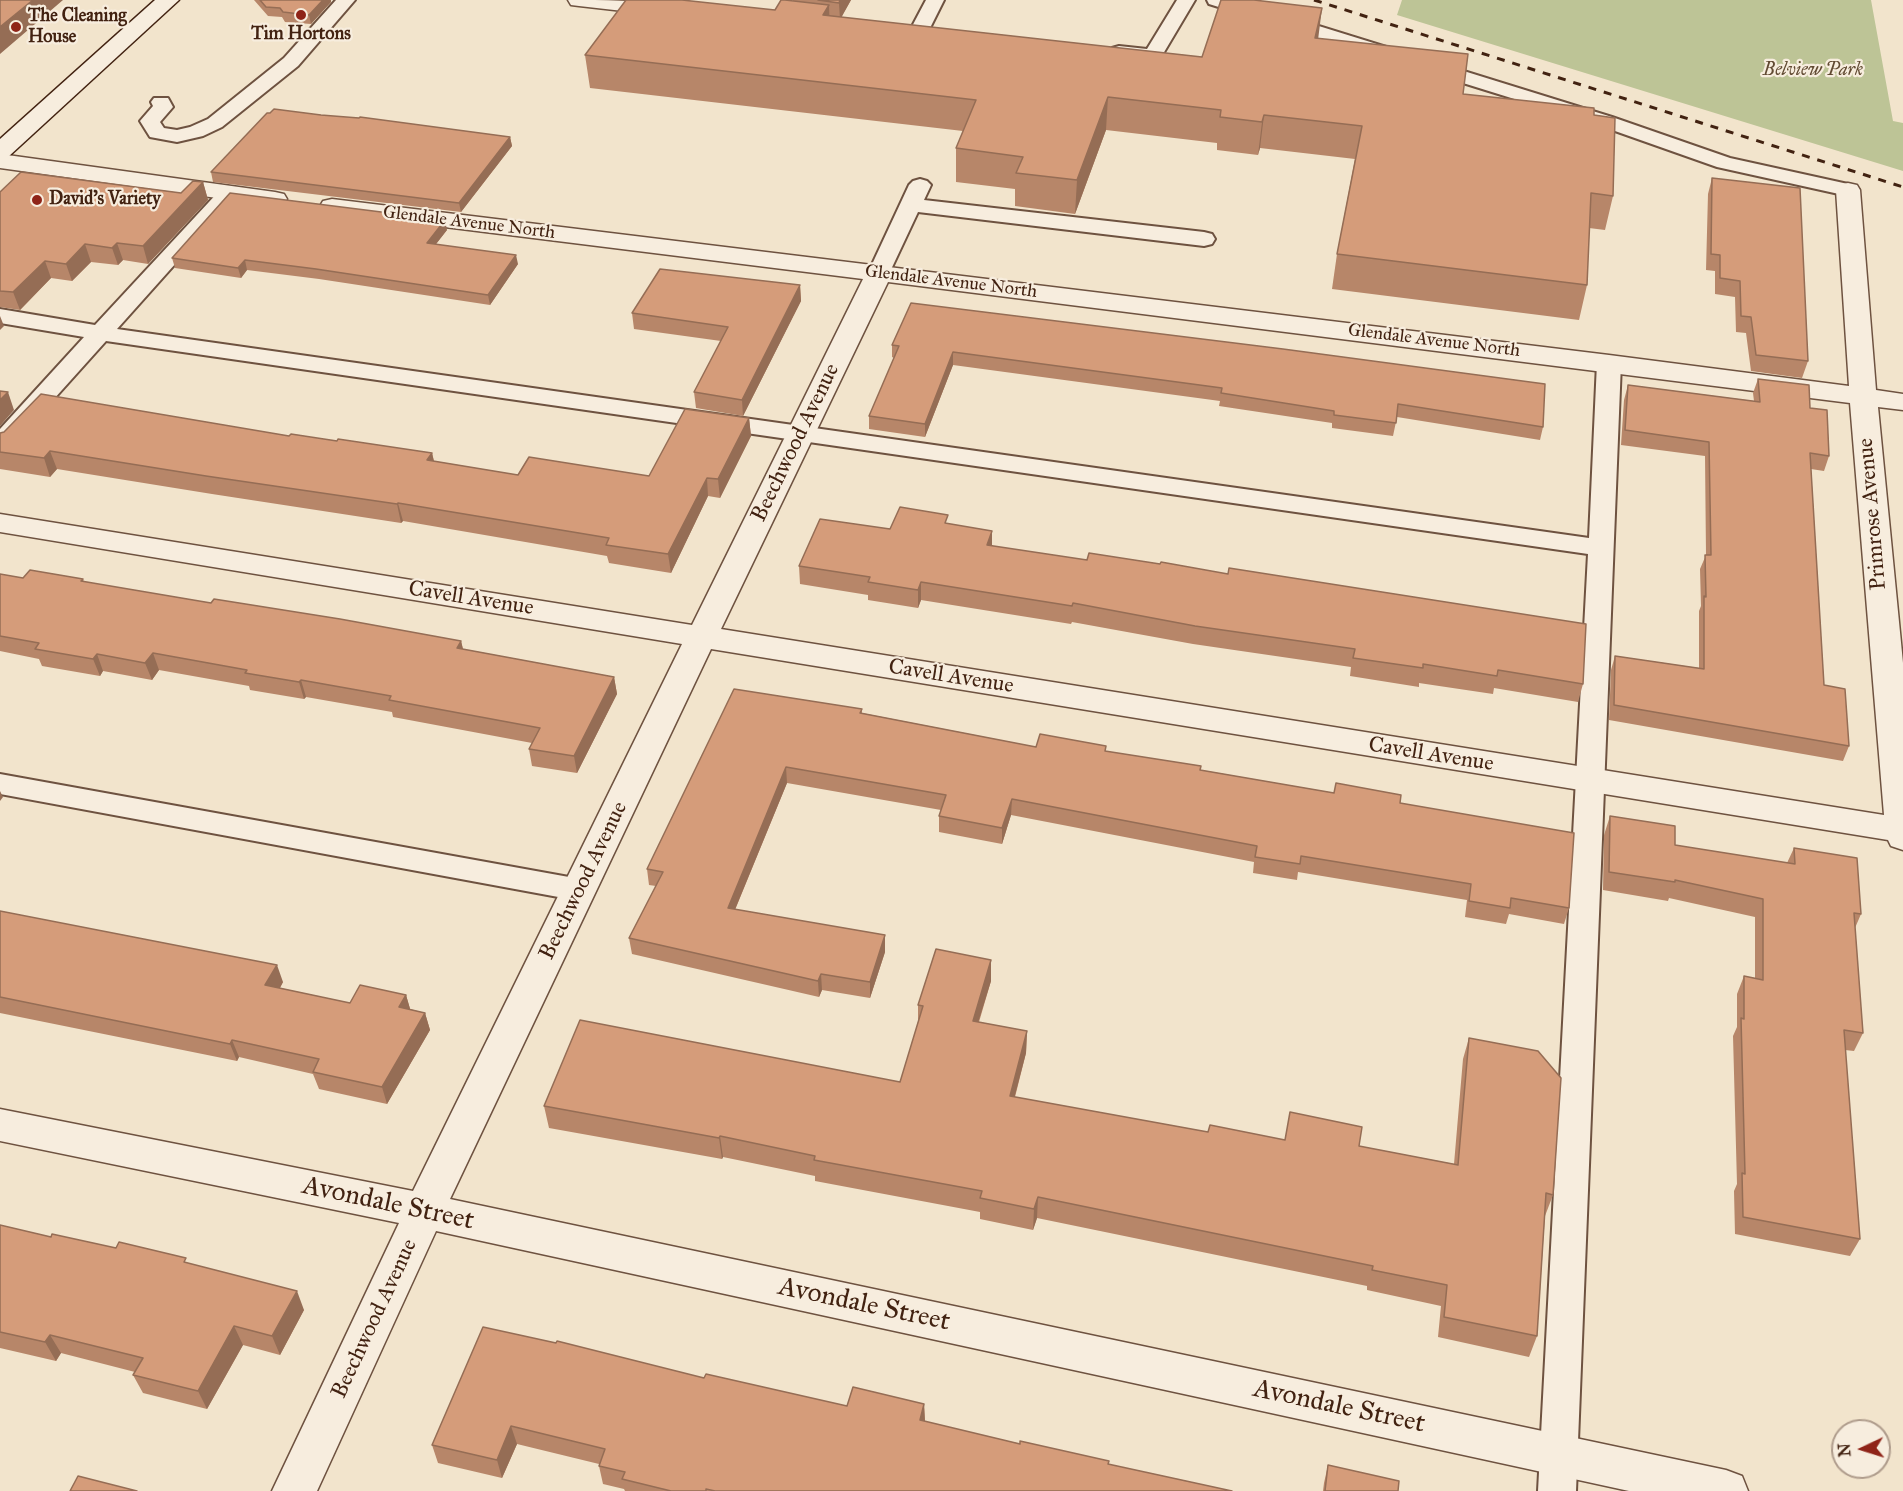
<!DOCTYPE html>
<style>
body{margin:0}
#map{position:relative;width:1903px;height:1491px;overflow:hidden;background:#f2e4cc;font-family:"IM FELL Great Primer",serif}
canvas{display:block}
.north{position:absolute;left:1831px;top:1419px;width:60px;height:60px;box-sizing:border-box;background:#f7edde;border:2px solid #af9c8c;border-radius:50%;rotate:266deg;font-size:16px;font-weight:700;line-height:24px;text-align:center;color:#422211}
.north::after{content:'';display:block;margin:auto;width:21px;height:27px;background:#8f2418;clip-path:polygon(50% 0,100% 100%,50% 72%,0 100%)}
</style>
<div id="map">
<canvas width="1903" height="1491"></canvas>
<div class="north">N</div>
</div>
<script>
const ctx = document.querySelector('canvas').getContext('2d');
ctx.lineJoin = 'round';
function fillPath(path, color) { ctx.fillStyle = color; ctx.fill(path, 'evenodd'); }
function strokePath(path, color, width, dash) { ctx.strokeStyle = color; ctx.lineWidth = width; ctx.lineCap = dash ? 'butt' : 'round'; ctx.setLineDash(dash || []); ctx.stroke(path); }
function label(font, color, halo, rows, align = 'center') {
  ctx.font = font + ' "IM FELL Great Primer",serif'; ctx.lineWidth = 4.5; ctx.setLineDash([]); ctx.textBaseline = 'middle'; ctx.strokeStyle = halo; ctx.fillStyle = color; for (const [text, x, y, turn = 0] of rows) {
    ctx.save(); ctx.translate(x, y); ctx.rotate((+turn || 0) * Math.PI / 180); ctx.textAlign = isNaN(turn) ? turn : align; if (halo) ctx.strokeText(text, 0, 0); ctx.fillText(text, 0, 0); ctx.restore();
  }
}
const green = new Path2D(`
 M1402,0h469l22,121 10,2v48l-506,-156z`);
const service = new Path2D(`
 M336,0h19l-57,66 -76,61 -19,9 -26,6 -27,-5 -10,-16 13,-15 -2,-4 3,-4h14l5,9 -13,15 4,6 13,2 13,-3 18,-8 76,-61z
 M926,0h18l-19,38h-14l-3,-4z
 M1177,0h18l-35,59 -7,2 -41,-5 -3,-4 3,-4 7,-2 28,3z
 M1207,0h28l377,117 118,41 118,26 7,2 4,4 -4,4 -7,2 -131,-29 -119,-42 -389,-121z
 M920,179l7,2 4,4 -7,15 280,32 8,2 3,5 -3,5 -8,2 -286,-34 -31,66 -8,2 -8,-2 -3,-5 41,-88 4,-4z
 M228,187l7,2 4,4 -4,4 -118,132 1472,209 8,-175 4,-5 8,-2 8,2 4,5 -45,1128h-38l50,-937 -1482,-213 -97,108 -9,2v-22l84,-92 -84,-14v-14l95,16 126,-136z
 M0,774l580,105 11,3 4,8 -4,8 -11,3 -580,-107z`);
const minor = new Path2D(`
 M568,0c35,0 72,0 107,5l3,5 -3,5 -8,1 -88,-10 -8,-1z
 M0,154l275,38 9,2 3,5 -3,5 -9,2 -275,-38z
 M1848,183l9,2 3,5 16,200 27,4v16l-25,-3 25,256v187l-12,-4 -3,-6 -1177,-191 -261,550 1276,271 16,6 6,15h-119l-1193,-260 -119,260h-45l127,-268 -399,-82v-32l413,82 269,-547 -682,-112v-18l692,111 171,-346 -531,-66 -9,-2 -3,-5 3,-5 9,-2 1277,156 240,31 -13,-196 3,-5zM888,282l962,121 34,412 -1163,-186z`);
const secondary = new Path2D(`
 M155,0h24l-171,157 -8,2v-20z`);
const rail = new Path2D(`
 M1314,0l589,187`);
const wall = new Path2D(`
 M254,0h77v2l-20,22 -26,-2 -3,-5 -14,-1z
 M793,0h58l-10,17 361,40 116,-18 145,55 131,21 19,81 -8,34 -16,-2 -2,57 -8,35 -247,-31 5,-35 18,-95 -95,-11 -2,7 -41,-5v-7l-111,-13 -31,84 -60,-8v-17l-59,-7v-34l7,-17 -373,-43 -5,-33 190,-45 18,-9z
 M321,115l189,22 2,9 -51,66 -248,-30 -2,-10z
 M1712,178l96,183 -6,17 -51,-7 -5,-38 -10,-1 -1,-35 -20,-3v-23l-9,-1 2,-76z
 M203,182l5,18 -60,64 -25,-4 -5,5 -27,-3 -19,19 -21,-3 -31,32 -20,-3v-115l181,1z
 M447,230l-11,14 82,20 -28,41 -171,-26 -72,-9 -6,8 -66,-10 -3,-10z
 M800,285l1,16 -58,115 -47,-8 -2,-16 27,-51 -87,-12 -2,-16z
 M911,303l632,124 -3,13 -143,-23 -4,19 -61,-8v-5l-113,-17 1,-5 -267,-36 -28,72 -56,-8v-13l25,-58 -2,-1v-12z
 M1758,379l52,29 19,48 -5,15 -13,-2 13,216 25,61 -6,15 -234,-41 2,-50 4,-14 84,12v-57l2,-5 -1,-37 6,-14 -1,-99 -84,-11 3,-45 4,-15 126,16 -1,-8z
 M749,418l2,18 -31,62 -12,-2 -37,77 -62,-10 -2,-7 -204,-35 -2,2 -189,-29 -155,-25 -7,8 -50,-8v-36l289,3 143,17 2,8 84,14 131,1z
 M948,524l44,7v15l591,138 -5,18 -84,-14 -1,6 -74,-11v4l-69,-11 1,-9 -158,-23 -121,-22 -1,2 -150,-24 -3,8 -50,-8v-5l-68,-11 -1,-18 91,-37z
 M0,574l23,4 60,1 1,3 127,21 250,38 2,8 151,28 3,17 -40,79 -45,-7 -3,-17 3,-6 -139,-26 -1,-5 -86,-15 -2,2 -54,-9 -1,-4 -90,-16 -7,10 -49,-9 -3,5 -58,-10 -3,-7 -39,-8z
 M862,709v4l174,34 70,4 95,19 133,23 66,10 169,105 -5,16 -55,-10 -3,10 -41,-7 2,-17 -169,-28 -1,8 -44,-7 1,-11 -243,-47 -9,29 -63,-12v-16l2,-6 -154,-27 -52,127 150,25v17l-15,46 -48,-8 -3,7 -187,-43 -3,-16 27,-52 -7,-1 -2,-16z
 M1610,816l65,29 112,18 7,-15 67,66 -6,14 8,105 -9,18 -9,-1 15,189 -10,17 -115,-22 -1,-43 3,-7 -4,-148 4,-9v-33l7,-18 11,2v-61l-86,-19 -1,3 -65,-11 1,-55z
 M0,911l283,71 -3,6 70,15 56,-8 4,14 15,4 5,17 -43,74 -68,-15 -6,-15 -74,-17 -2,4 -237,-48z
 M991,960v21l-12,41 48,9 -1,22 -11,44 193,35 76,8 75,6 95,18 9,-105 6,-21 84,157 -8,21v-1l-8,121 -8,21 -91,-20 3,-31 -74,-16v-4l-330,-68 -4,12 -53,-11v-7l-165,-31v-5l-92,-19 -1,2 -173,-31 -5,-22 356,-24 18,-60v-17z
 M0,1225l51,12 138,27 115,46 -24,45 -37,-10 -36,64 -64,-16 -10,-18 2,-3 -74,-19 -5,8 -56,-13z
 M704,1378l143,28 77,-2 1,18 183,42 124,27h-607l-1,-2 -21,-5 -4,-18v-2l-82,-20 -15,34 -64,-15 -6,-18z
 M1328,1465l70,26h-75l1,-8z`);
const shadedWall = new Path2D(`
 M33,0h30l-63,54v-27z
 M323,0h8v2l-20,22 -2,-9z
 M840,0h11l-11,20 -1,-17z
 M829,5l1,32 -7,-22z
 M1322,8l-4,32 -3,-2z
 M1108,97l-2,33 -31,84 2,-34z
 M1264,115l-4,33 -2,7 4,-33z
 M510,137l2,9 -51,66 -2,-9z
 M203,182l5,18 -60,64 -5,-18z
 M445,220l2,10 -18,23 -2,-10z
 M117,243l6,17 -5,5 -6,-17z
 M85,244l6,18 -19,19 -6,-17z
 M516,255l2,9 -28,41 -2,-10z
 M245,260l2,10 -6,8 -3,-10z
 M45,261l6,17 -31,32 -7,-18z
 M800,285l1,16 -58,115 -1,-16z
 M0,316l4,10 -4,4z
 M953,352v13l-28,72v-13z
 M8,392l6,18 -14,16v-26z
 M749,418l2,18 -31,62 -2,-19z
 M50,451l7,18 -7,8 -6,-19z
 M432,453l4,18 -9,-11z
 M707,478l1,18 -37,77 -3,-19z
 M398,503l5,18 -2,2 -4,-19z
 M992,531v18l-5,-4z
 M921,582v18l-3,8v-18z
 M461,641l4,17 -8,-10z
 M153,653l6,17 -7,10 -7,-17z
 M97,654l6,17 -3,5 -7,-17z
 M614,677l3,17 -40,79 -3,-17z
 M301,680l5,17 -2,2 -5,-17z
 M786,767l1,16 -58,141 -1,-16z
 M0,791l3,6 -3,4z
 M1012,799l-1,16 -9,29v-16z
 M885,935v17l-15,46v-16z
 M991,960v21l-19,61 1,-21z
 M277,965l6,17 -11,20 -7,-17z
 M821,974l1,16 -3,7 -1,-16z
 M406,995l5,17 -12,-5z
 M425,1013l5,17 -43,74 -5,-17z
 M1027,1031l-1,22 -17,65 1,-22z
 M232,1040l7,17 -2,4 -7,-17z
 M720,1136l3,21 -1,2 -3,-21z
 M1038,1197l-1,21 -4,12 1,-21z
 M297,1291l7,19 -24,45 -8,-19z
 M234,1326l9,19 -36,64 -9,-18z
 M50,1335l11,18 -5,8 -11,-19z
 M924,1404l1,18 -5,-2z
 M511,1426l6,18 -15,34 -5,-18z`);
const building = new Path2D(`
 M0,0h33l-33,27z
 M260,0h63l-14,15 -26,-3 -3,-4 -14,-1z
 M626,0h56l93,10 6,-10h4l44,5 -6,10 379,42 19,-57h33l68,8 -7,30 153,16 -5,40 131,14v7l21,3 -2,78 -22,-3 -4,92 -250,-31 25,-128 -98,-11 -2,7 -42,-5 1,-7 -113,-13 -31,83 -61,-7 7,-16 -67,-9 20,-48 -391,-45z
 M818,0h22l-1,3z
 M274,109l47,6 38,3 1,-1 150,20 -51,66 -248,-31 56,-59h3z
 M21,172l160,21 12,-12 10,1 -60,64 -26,-3 -5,5 -27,-4 -19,20 -21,-3 -32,31 -13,-1v-99z
 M1712,178l88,10 8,173 -52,-6 -5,-38 -10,-1 -1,-35 -20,-3v-23l-9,-1z
 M230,193l215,27 -18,23 89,12 -28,40 -172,-26 -71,-9 -7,8 -66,-10z
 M660,269l140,16 -58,115 -48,-8 34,-65 -96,-14z
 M911,303l372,46 262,35 -2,43 -145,-23 -2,19 -62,-8v-4l-113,-18 1,-5 -269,-36 -28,72 -56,-8 30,-70 -7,-1z
 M1758,379l51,6 1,23 17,2 2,46 -19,-3 14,232 21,4 4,57 -235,-41 1,-49 89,13v-73l2,1 -1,-42h6l-2,-113 -84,-12 3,-45 132,17z
 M0,391l8,1 -8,8z
 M41,394l248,42 2,-2 46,7 1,-2 94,14 -5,7 91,15 11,-18 120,19 36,-67 64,9 -31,61 -11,-1 -39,76 -62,-9 3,-7 -211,-35 -1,1 -191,-28 -156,-25 -6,7 -44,-6v-19l4,-1z
 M900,507l48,8 -3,8 47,8 -5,14 100,15 2,-7 71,11 1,-2 67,12 1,-6 357,56 -3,60 -85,-14 -1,6 -74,-12v4l-70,-10 2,-9 -160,-23 -122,-23 -1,3 -151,-24 -3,8 -50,-8 2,-5 -71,-11 21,-47 70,10z
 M30,570l53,9 -2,2 130,22 3,-4 126,20 121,22 -4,7 157,29 -40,79 -45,-7 11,-21 -151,-28 2,-4 -90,-16 -2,2 -54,-9 2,-3 -94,-17 -8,10 -48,-9 -4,5 -58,-10 4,-6 -39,-7v-62l23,4z
 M734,689l128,20 -2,4 176,34 4,-13 66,12 -1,5 96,15 -1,4 134,23 2,-10 65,12 -1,8 174,30 -5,75 -58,-10 -1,10 -41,-7 2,-17 -170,-28 -1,8 -45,-7 2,-11 -245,-47 -10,29 -63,-12 7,-21 -160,-28 -58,141 157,27 -15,47 -49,-8 -3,7 -189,-43 34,-66 -16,-3z
 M1610,816l65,10v19l120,19 -1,-16 63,10 4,56 -7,-1 9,120 -19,-3 16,209 -117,-22 -1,-44 3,1 -4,-156 3,1v-43l19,4v-81l-88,-19v2l-66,-10z
 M0,911l277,54 -12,20 85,18 10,-18 46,10 -7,12 26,6 -43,74 -69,-15 6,-13 -87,-19 -2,4 -230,-47z
 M936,949l55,11 -18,61 54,10 -17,65 198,36 2,-7 75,15 5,-28 72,15 -3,19 99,19 11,-127 69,13 23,27 -8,117 -7,-2 -9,143 -93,-19 3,-32 -75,-15 1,-4 -335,-69 -4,12 -54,-11 2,-7 -168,-31 1,-4 -95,-20 -1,2 -175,-32 36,-86 320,62 23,-76 -5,-1z
 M0,1225l51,12 1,-3 64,14 3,-6 67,16 -2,4 113,29 -25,45 -38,-10 -36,65 -65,-16 10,-17 -93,-23 -5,7 -45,-10z
 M483,1327l73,16 1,-2 147,37 2,-4 141,32 6,-19 71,17 -4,16 100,24v-3l89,20 -1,3 124,27h-517l-9,-2v2h-35l-49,-12 3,-7 -26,-6 6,-17 -94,-23 -14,34 -65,-15z
 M1328,1465l71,16 -1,10h-73z
 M78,1476l59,15h-67z`);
const markers = [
 [301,15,6,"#8f2418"],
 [16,27,6,"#8f2418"],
 [37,200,6,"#8f2418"]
];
const farPoinames = [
 ["The Cleaning",28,17],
 ["House",28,38],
 ["Tim Hortons",301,35,"center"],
 ["David's Variety",49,200]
];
const farParknames = [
 ["Belview Park",1813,71]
];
const farStreetnames = [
 ["Glendale Avenue North",469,223,7],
 ["Glendale Avenue North",951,282,7],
 ["Glendale Avenue North",1434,341,7]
];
const streetNames = [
 ["Beechwood Avenue",796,443,-64],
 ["Primrose Avenue",1873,514,-95],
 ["Cavell Avenue",471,599,9],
 ["Cavell Avenue",951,677,9],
 ["Cavell Avenue",1431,755,9],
 ["Beechwood Avenue",584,881,-64],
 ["Beechwood Avenue",375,1319,-65]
];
const nearStreetnames = [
 ["Avondale Street",388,1204,12],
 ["Avondale Street",864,1305,12],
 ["Avondale Street",1339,1407,12]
];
fillPath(green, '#bdc496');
strokePath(service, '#6e5240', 4);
strokePath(minor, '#6e5240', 3);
strokePath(secondary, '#422211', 3);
fillPath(service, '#f7edde');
fillPath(minor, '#f7edde');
fillPath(secondary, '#f7edde');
strokePath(rail, '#422211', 3, [8, 8]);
fillPath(wall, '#b78669');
fillPath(shadedWall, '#956d55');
fillPath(building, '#d59c7a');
strokePath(building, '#956d55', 1.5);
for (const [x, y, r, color] of markers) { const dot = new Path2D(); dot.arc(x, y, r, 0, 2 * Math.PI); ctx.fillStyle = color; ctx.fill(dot); strokePath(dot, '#f7edde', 2); }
label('bold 18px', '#422211', '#f7edde', farPoinames, 'left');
label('italic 18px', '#614a32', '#f7edde', farParknames);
label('18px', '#422211', '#f7edde', farStreetnames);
label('22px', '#422211', '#f7edde', streetNames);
label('27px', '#422211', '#f7edde', nearStreetnames);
</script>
